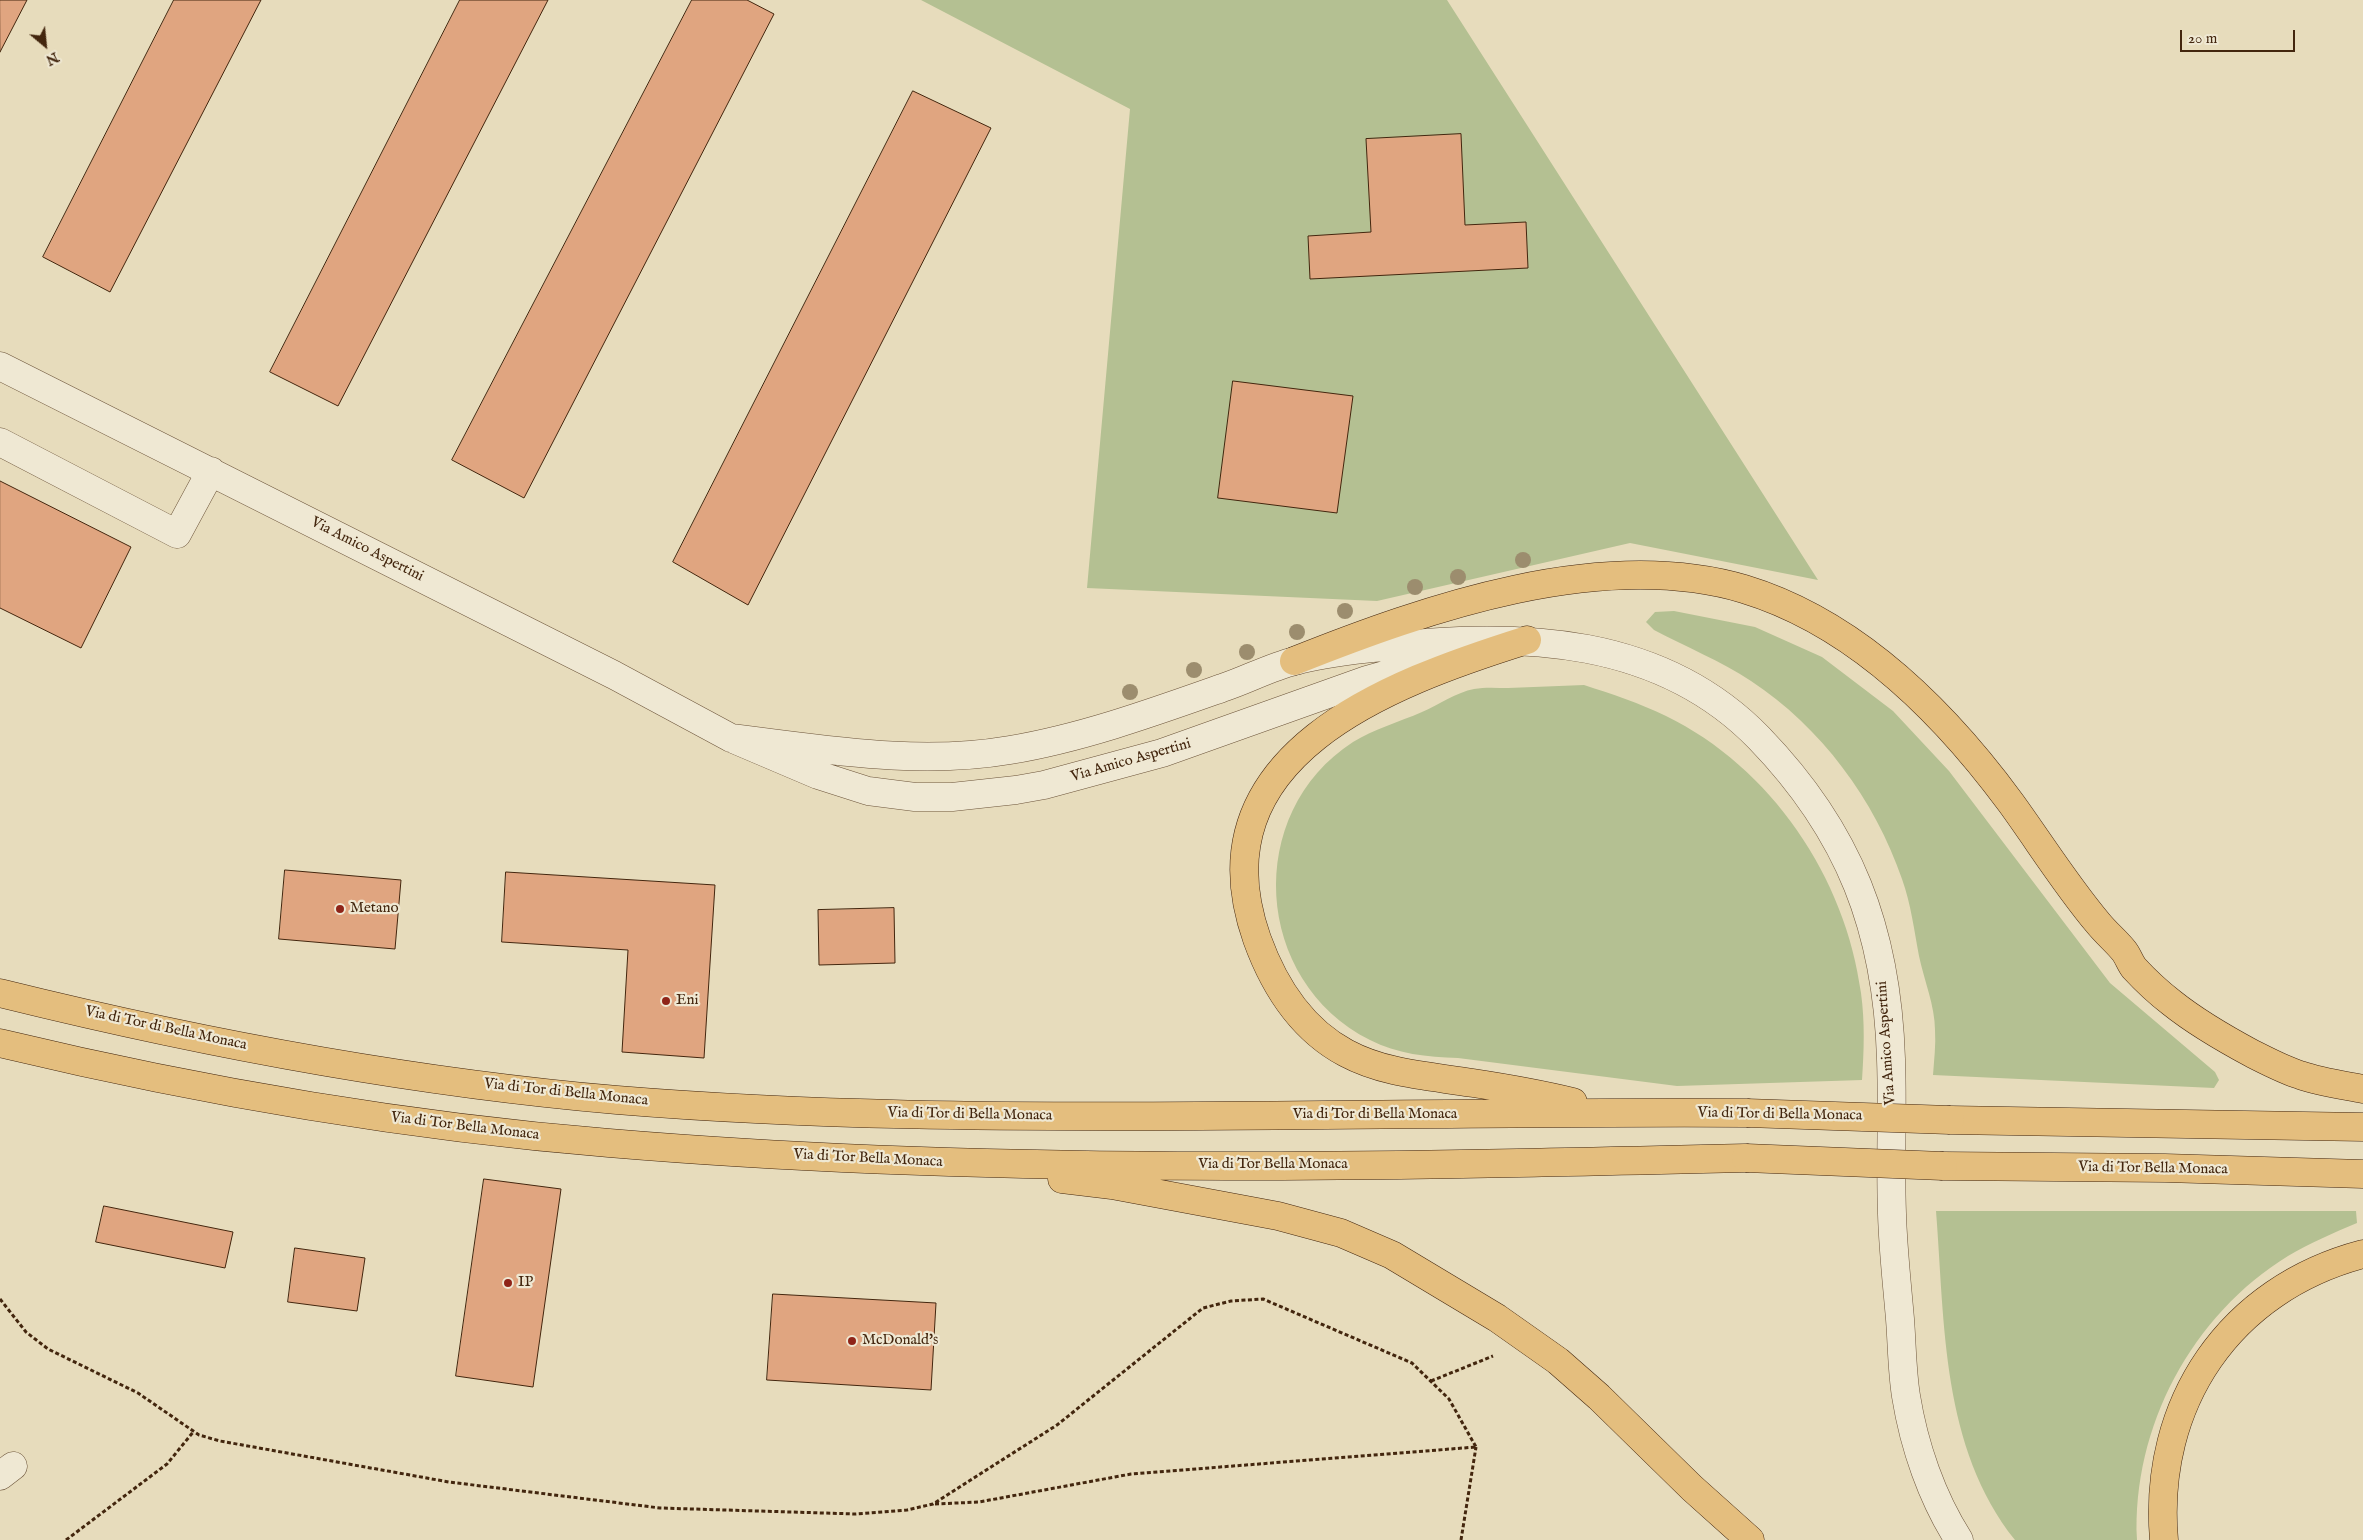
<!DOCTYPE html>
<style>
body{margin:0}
#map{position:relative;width:2363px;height:1540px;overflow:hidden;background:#e7dcbc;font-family:"IM FELL English",serif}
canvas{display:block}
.north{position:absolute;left:20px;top:20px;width:50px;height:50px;-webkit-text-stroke:4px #efe8d3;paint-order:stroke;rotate:152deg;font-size:14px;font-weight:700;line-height:20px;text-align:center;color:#43260e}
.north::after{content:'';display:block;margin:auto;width:18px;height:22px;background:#43260e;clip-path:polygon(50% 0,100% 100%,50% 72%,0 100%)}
.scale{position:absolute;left:2180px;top:30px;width:115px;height:22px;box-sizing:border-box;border:2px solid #43260e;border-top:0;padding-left:6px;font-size:15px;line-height:18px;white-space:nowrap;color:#43260e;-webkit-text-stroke:4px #efe8d3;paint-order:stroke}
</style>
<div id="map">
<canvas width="2363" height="1540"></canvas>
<div class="north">N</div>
<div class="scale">20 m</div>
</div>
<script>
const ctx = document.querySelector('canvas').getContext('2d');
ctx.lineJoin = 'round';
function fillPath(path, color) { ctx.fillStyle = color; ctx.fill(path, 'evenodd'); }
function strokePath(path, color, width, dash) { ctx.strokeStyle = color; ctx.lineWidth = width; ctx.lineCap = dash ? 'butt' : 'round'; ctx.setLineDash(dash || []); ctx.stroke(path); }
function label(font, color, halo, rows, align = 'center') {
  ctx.font = font + ' "IM FELL English",serif'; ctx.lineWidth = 4.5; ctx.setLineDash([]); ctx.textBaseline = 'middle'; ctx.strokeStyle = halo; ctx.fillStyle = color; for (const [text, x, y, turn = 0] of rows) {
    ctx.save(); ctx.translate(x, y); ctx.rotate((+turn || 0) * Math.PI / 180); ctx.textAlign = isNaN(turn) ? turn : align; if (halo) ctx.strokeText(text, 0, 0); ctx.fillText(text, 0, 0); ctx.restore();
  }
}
const green = new Path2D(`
 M921,0h526l371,580 -188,-37 -253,58 -290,-13 43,-479z
 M1674,611l81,16 67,30 71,54 56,60 161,212 105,89 4,8 -5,8 -281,-13c1,-15 3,-30 2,-45 0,-24 -11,-50 -16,-74 -5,-26 -8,-52 -17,-77 -27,-79 -81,-152 -151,-198 -30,-20 -65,-34 -97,-51l-8,-8 9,-10z
 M1584,685c28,9 55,18 82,31 105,51 180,162 195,277 4,29 3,58 1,87l-185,6 -219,-28c-31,-1 -61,-4 -88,-18 -117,-59 -127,-227 -17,-298 21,-13 46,-20 69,-30 16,-7 35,-20 52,-23 11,-2 23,-1 34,-1 26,-1 51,-2 76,-3z
 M1936,1211h420l1,12c-24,10 -47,20 -69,33 -96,59 -156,171 -151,284h-122c-74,-93 -70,-216 -79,-329z`);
const building = new Path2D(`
 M0,0h27l-27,52z
 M174,0h87l-151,292 -67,-35z
 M460,0h88l-210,406 -68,-34z
 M692,0h55l27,14 -250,484 -72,-38z
 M913,91l78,37 -243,477 -75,-43z
 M1461,134l4,91 61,-3 2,46 -218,11 -2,-43 63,-4 -5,-93z
 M1233,381l120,15 -16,117 -119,-15z
 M0,481l131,66 -50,101 -81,-40z
 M285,870l116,10 -6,69 -116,-10z
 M506,872l209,13 -11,173 -82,-6 6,-102 -126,-8z
 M894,908l1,55 -76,2 -1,-55z
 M484,1179l77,10 -28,198 -77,-11z
 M104,1206l129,26 -8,36 -129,-26z
 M295,1248l70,10 -8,53 -69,-9z
 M773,1294l163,9 -5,87 -164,-10z`);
const path = new Path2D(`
 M0,1299l26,33 22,17 90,44 61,42 21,6 229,41 211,26 196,6 51,-4 26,-6 124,-79 146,-117 28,-7 32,-2 149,64 37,36 27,48
 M1431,1381l62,-25
 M935,1504l44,-2 152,-28 345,-27
 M66,1540l101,-76 27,-33
 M1461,1540l15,-93`);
const minor = new Path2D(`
 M0,366l614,309 117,63 87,37 50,16 47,6h37l64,-7 28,-5 118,-32 205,-73 78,-22
 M0,442l177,92 34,-63
 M731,738c93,11 186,28 279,12 72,-12 144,-38 212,-62 25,-8 48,-21 73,-27 30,-9 64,-11 95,-15 131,-14 271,-9 369,92 91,94 128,192 132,321 2,52 -1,103 1,155 1,35 5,70 8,105 2,26 2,52 6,77 8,50 26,102 53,144
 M0,1476l13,-10`);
const major = new Path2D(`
 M1527,640c-137,43 -335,115 -270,299 17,47 44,90 89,114 39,21 84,23 127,30 33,5 67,11 100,19
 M1294,661c133,-53 308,-114 450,-72 112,34 200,123 267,214 29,40 55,82 87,120 8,10 18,18 26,28 4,5 6,12 10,17 11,12 25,25 38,35 25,20 53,36 81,51 16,8 31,16 47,21 20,7 42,10 63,14
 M0,993c202,50 410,89 617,107 194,16 388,17 582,16 183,-1 365,-4 548,-3
 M0,1043c200,48 404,83 609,100 378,32 758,24 1137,15
 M1950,1120l413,7
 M1943,1166l222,2 198,6
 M1062,1179l50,6 166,31 63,17 51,22 105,63 61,43 41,36 93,91 58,52
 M2164,1540c-12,-137 66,-251 199,-286`);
const majorBridge = new Path2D(`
 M1747,1113l203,7
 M1746,1158l197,8`);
const trees = [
 [1523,560],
 [1458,577],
 [1415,587],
 [1345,611],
 [1297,632],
 [1247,652],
 [1194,670],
 [1130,692]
];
const markers = [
 [340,909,5,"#8f2418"],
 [666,1001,5,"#8f2418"],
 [508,1283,5,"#8f2418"],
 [852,1341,5,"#8f2418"]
];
const streetNames = [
 ["Via Amico Aspertini",367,550,27],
 ["Via Amico Aspertini",1131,761,-16],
 ["Via di Tor di Bella Monaca",166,1029,12],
 ["Via Amico Aspertini",1887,1043,-94],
 ["Via di Tor di Bella Monaca",566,1093,6],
 ["Via di Tor di Bella Monaca",970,1115,1],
 ["Via di Tor di Bella Monaca",1375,1115],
 ["Via di Tor di Bella Monaca",1780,1115,1],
 ["Via di Tor Bella Monaca",465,1127,7],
 ["Via di Tor Bella Monaca",868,1159,3],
 ["Via di Tor Bella Monaca",1273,1165],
 ["Via di Tor Bella Monaca",2153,1169,1]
];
const poiNames = [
 ["Metano",350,909],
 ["Eni",676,1001],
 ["IP",518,1283],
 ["McDonald's",862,1341]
];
fillPath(green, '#b4c092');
fillPath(building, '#e0a580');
strokePath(building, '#43260e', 1);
strokePath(minor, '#6c543a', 29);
strokePath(major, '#43260e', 29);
strokePath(path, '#43260e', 3, [4, 2.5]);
strokePath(minor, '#efe8d3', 28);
strokePath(major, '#e4be7e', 28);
strokePath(majorBridge, '#43260e', 29, []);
strokePath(majorBridge, '#e4be7e', 28);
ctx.fillStyle = '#9c8d6e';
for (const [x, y] of trees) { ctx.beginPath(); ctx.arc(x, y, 8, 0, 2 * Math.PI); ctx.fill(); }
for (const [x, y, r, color] of markers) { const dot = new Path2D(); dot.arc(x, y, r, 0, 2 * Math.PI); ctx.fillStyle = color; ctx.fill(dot); strokePath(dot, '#efe8d3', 2); }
label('15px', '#43260e', '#efe8d3', streetNames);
label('15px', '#43260e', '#efe8d3', poiNames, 'left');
</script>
